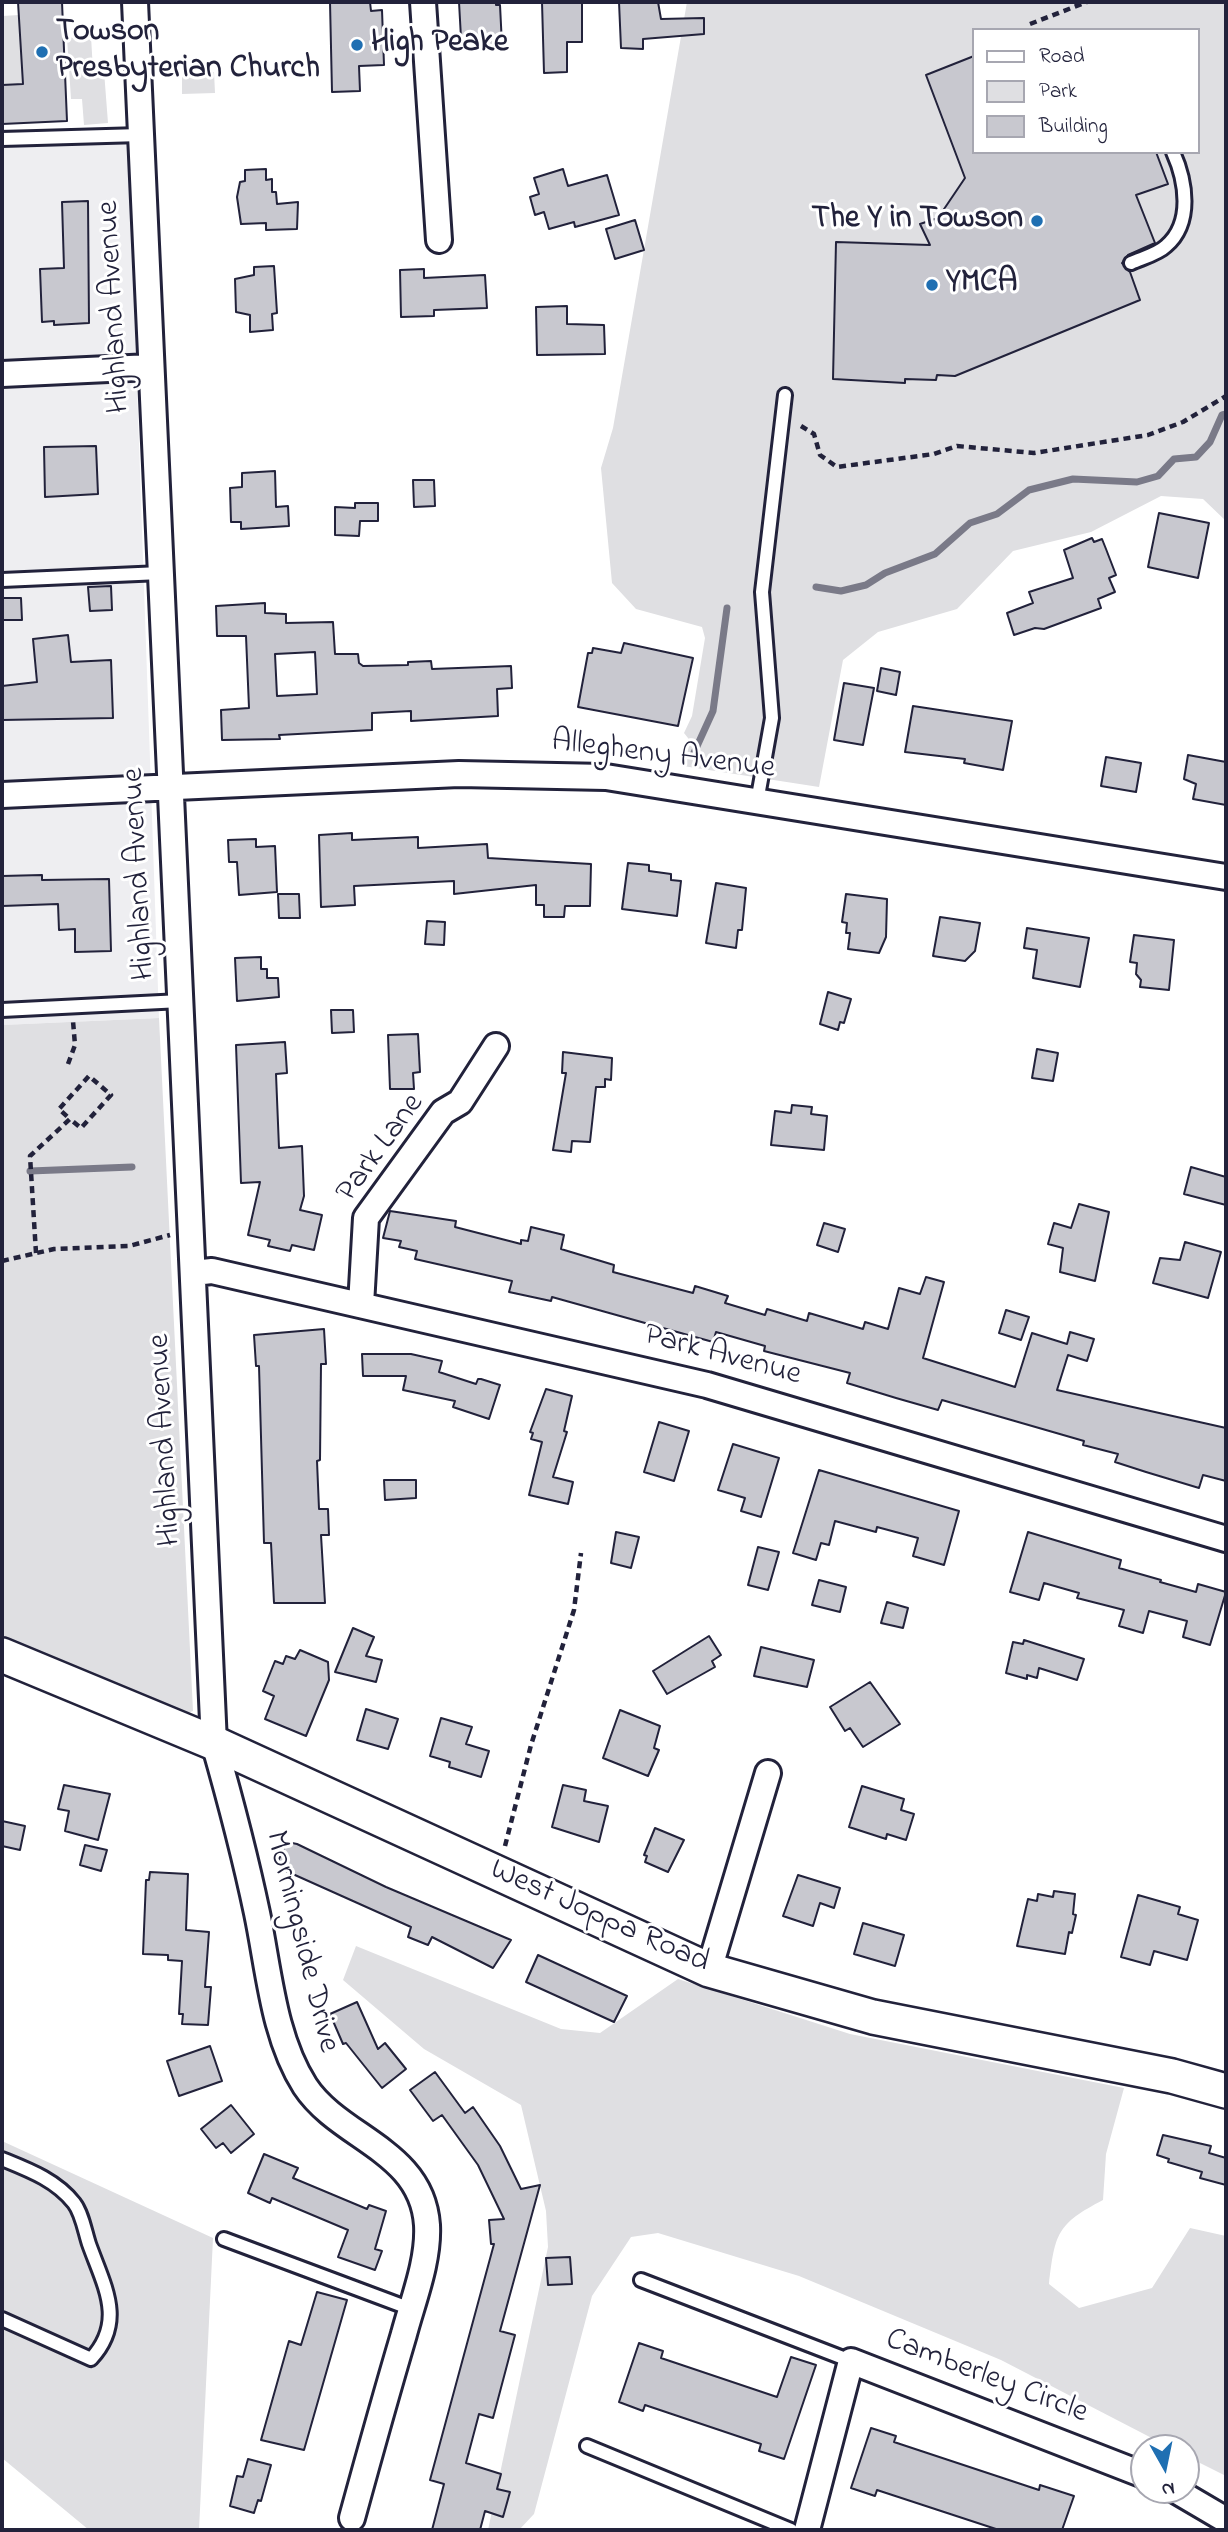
<!DOCTYPE html>
<style>
body{margin:0}
#map{position:relative;width:1228px;height:2532px;overflow:hidden;background:#fff;font-family:"Indie Flower",sans-serif}
canvas{display:block}
.frame{position:absolute;inset:0;border:4px solid #22223b;pointer-events:none}
.legend{position:absolute;left:972px;top:28px;width:228px;height:126px;box-sizing:border-box;background:#fff;border:2px solid #a7a7b1;margin:0;padding:9px 12px;list-style:none;font-size:21px;color:#22223b}
.legend li{display:flex;align-items:center;gap:14px;height:35px}
.legend b{width:35px;border:2px solid #a7a7b1}
.north{position:absolute;left:1130px;top:2434px;width:70px;height:70px;box-sizing:border-box;background:#fff;border:2px solid #a7a7b1;border-radius:50%;rotate:171deg;font-size:19px;font-weight:700;line-height:28px;text-align:center;color:#22223b}
.north::after{content:'';display:block;margin:auto;width:24px;height:32px;background:#1f6fb2;clip-path:polygon(50% 0,100% 100%,50% 72%,0 100%)}
</style>
<div id="map">
<canvas width="1228" height="2532"></canvas>
<div class="frame"></div>
<ul class="legend">
<li><b style="height:9px;background:#fff"></b>Road</li>
<li><b style="height:19px;background:#dfdfe2"></b>Park</li>
<li><b style="height:19px;background:#c8c8cf"></b>Building</li>
</ul>
<div class="north">N</div>
</div>
<script>
const ctx = document.querySelector('canvas').getContext('2d');
ctx.lineJoin = 'round';
function fillPath(path, color) { ctx.fillStyle = color; ctx.fill(path, 'evenodd'); }
function strokePath(path, color, width, dash) { ctx.strokeStyle = color; ctx.lineWidth = width; ctx.lineCap = dash ? 'butt' : 'round'; ctx.setLineDash(dash || []); ctx.stroke(path); }
function label(font, color, halo, rows, align = 'center') {
  ctx.font = font + ' "Indie Flower",sans-serif'; ctx.lineWidth = 6; ctx.setLineDash([]); ctx.textBaseline = 'middle'; ctx.strokeStyle = halo; ctx.fillStyle = color; for (const [text, x, y, turn = 0] of rows) {
    ctx.save(); ctx.translate(x, y); ctx.rotate((+turn || 0) * Math.PI / 180); ctx.textAlign = isNaN(turn) ? turn : align; if (halo) ctx.strokeText(text, 0, 0); ctx.fillText(text, 0, 0); ctx.restore();
  }
}
const built = new Path2D(`
 M2,129h126l31,889 -157,7z`);
const green = new Path2D(`
 M687,2h539v519l-23,-22 -42,-3 -70,36 -78,19 -56,58 -79,23 -35,28 -24,127 -136,-21 5,-28 -4,-5 8,-17 13,-78 -3,-11 -66,-18 -24,-26 -11,-115 12,-40zM974,30h224v122h-224z
 M19,15l5,85 -17,-15h-5v-69z
 M91,36l2,35h11l4,52 -24,2 -2,-26h-11l-4,-61z
 M214,72l1,21 -33,1v-21z
 M159,1018l34,693 -10,4 -181,-74v-616z
 M356,1946l205,83 39,4 78,-54 172,55 274,54 -18,66 -3,46c-46,24 -48,33 -54,84l30,24 73,-20 38,-60 36,8v240l-40,-20v-8h-15l-170,-88 -202,-84 -141,-43 -27,4 -39,59 -58,218 -15,16h-31l60,-283 -2,-36 -25,-106 -97,-56 -81,-69z
 M2,2141l211,97 -14,292h-110l-87,-72z`);
const stream = new Path2D(`
 M816,587l25,4 25,-6 19,-12 50,-19 35,-31 27,-9 32,-24 44,-11 64,3 21,-6 16,-17 22,-2 14,-15 12,-27 4,-1
 M693,755l20,-44 14,-103
 M30,1171l102,-4`);
const building = new Path2D(`
 M18,2h44l5,119 -65,3v-39l21,-1z
 M330,2h40l1,9 11,-1 2,55 -25,1 1,25 -28,1z
 M459,2h37v3h4l2,40 -34,2 -1,-9h-6z
 M542,2h40v40h-15v30l-23,1z
 M619,2h39l3,17 43,-1v16l-61,5v10l-22,-1z
 M974,56v96h182l12,32 -32,11 19,48 -27,12 -6,8 8,9 10,28 -185,76 -18,-1 -1,5 -31,-1v4l-72,-4 3,-137 94,3 -10,-21 18,-6 27,-40 -39,-103z
 M266,169v11l6,-1v13h4l1,12 21,-2 -1,27 -31,1v-7l-25,1 -4,-27 3,-15 5,-1v-11z
 M563,169l5,17 39,-11 12,40 -44,12 -1,-5 -25,7 -5,-17 -9,3 -5,-18 9,-3 -5,-16z
 M88,201l1,122 -35,2v-4l-12,1 -2,-53 24,-1 -2,-66z
 M635,220l9,30 -29,9 -9,-30z
 M274,266l3,47 -5,1 1,16 -23,2v-17l-14,-3 -1,-33 19,-4v-8z
 M424,269v9l61,-3 2,33 -53,2v6l-33,1 -1,-47z
 M567,306v18l37,1 1,29 -68,1 -1,-48z
 M96,446l2,48 -53,3 -1,-50z
 M275,471l1,36 12,-1 1,20 -48,3v-7h-10l-1,-34 12,-1v-14z
 M413,480h21l1,26 -21,1z
 M355,503h23v18h-18l-1,15 -24,-1v-28l20,1z
 M1159,513l50,10 -11,55 -50,-11z
 M1092,538l2,4 8,-3 4,10 10,26 -7,3 6,14 -17,7 3,9 -57,21 -9,-1 -21,7 -7,-22 26,-10 -4,-11 44,-14 -9,-28z
 M111,586l1,24 -22,1 -2,-24z
 M2,598h19l1,22h-20z
 M265,603v10l21,1v9l47,-1 2,32h23l1,9 4,3 45,-1v-3l23,-1 1,8 79,-3 1,22 -15,1 1,27 -87,5v-10l-39,2v17l-93,5 1,4 -58,1 -1,-30 28,-2 -3,-72h-29l-1,-30zM315,652l2,42 -40,2 -2,-42z
 M68,635l3,27 40,-2 2,58 -111,2v-34l35,-4 -4,-43z
 M624,643l69,15 -15,68 -100,-19 10,-54h4l1,-5 28,5z
 M881,668l19,4 -4,23 -19,-4z
 M844,683l30,5 -11,57 -29,-5z
 M913,706l99,15 -9,49 -39,-7 1,-4 -60,-7z
 M1188,755l38,7v43l-33,-6 3,-15 -12,-5z
 M1106,757l35,6 -5,29 -35,-6z
 M352,833v7l66,-3v11l69,-4 1,14 103,6 -1,42h-25l-1,11h-20v-12h-8v-20l-82,9v-13l-100,5 1,19 -34,2 -2,-72z
 M256,839v8l19,-1 2,46 -38,3 -2,-33h-8l-1,-22z
 M628,863l21,2v6l22,3v6l10,1 -4,35 -55,-7z
 M42,875v5l67,-1 2,72 -36,1v-23l-16,1 -1,-26 -56,2v-30z
 M716,883l30,5 -4,42h-4l-2,18 -30,-5z
 M278,894h21l1,24h-21z
 M846,894l41,5 -1,38 -7,16 -31,-4 2,-16h-4l1,-10 -5,-1z
 M940,917l40,6 -5,28 -10,10 -32,-5z
 M427,921l18,1 -1,23 -19,-1z
 M1027,928l62,10 -9,49 -47,-9 4,-28 -13,-2z
 M1134,935l40,5 -5,50 -29,-3 1,-7 -5,-6 1,-11 -7,-1z
 M261,957v12h6v9h11l1,19 -42,4 -2,-43z
 M828,992l23,7 -7,24 -4,-1 -2,8 -18,-6z
 M331,1010h22l1,22 -22,1z
 M418,1034l2,38 -7,1 1,16h-24l-2,-54z
 M285,1042l2,31 -11,1 3,74 23,-2 2,50 -4,14 22,5 -8,35 -22,-5 -2,6 -22,-5 2,-6 -22,-5 12,-53 -19,1 -5,-138z
 M1037,1049l21,4 -5,28 -21,-3z
 M563,1052l49,6 -1,22 -6,-1v8h-9l-6,55 -18,-1 -1,11 -18,-2 13,-77h-4z
 M792,1105l20,2 -1,7 16,2 -3,34 -53,-5 4,-34 16,2z
 M1191,1167l35,10v28l-42,-11z
 M1079,1204l30,8 -14,69 -35,-9 3,-24 -15,-4 6,-21 17,5z
 M390,1211l66,10 -1,6 66,17v-4l7,1 3,-14 33,8 -3,14 53,16 -1,7 80,21 2,-7 33,10 -3,7 40,12 2,-6 40,12 2,-8 54,16 2,-7 23,7 11,-41 21,6 6,-17 18,5 -21,76 92,29 17,-54 35,11 3,-12 24,7 -7,22 -19,-6 -11,35 169,38v53l-23,-6 -4,13 -53,-16 -31,-10 3,-8 -35,-9 1,-4 -142,-41 -4,10 -42,-12 -49,-15 3,-10 -86,-22 1,-5 -49,-14 -3,10 -161,-45 -1,4 -42,-9 3,-11 -97,-22 2,-8 -18,-4 2,-6 -18,-3z
 M824,1223l21,6 -7,23 -21,-7z
 M1185,1242l36,10 -13,46 -55,-15 7,-25 20,2z
 M1006,1310l23,7 -8,23 -22,-7z
 M324,1329l2,35h-5l-1,96 -3,1 2,48h9l1,26h-8l4,68h-51l-3,-60h-7l-5,-177h-3l-2,-31z
 M362,1354h49l31,7 -3,11 37,12 2,-5h3l19,6 -11,34 -36,-12 2,-6 -52,-11 3,-14h-43z
 M546,1389l26,7 -8,35 3,1 -14,45 20,5 -5,22 -39,-9 13,-53 -11,-3 2,-6 -3,-1z
 M659,1422l30,9 -15,50 -30,-9z
 M733,1444l46,14 -18,59 -20,-6 4,-13 -27,-8z
 M819,1470l140,41 -15,54 -31,-9 5,-18 -41,-11 -1,5 -41,-11 -6,24 -8,-2 -5,17 -23,-7z
 M384,1480h32v18l-31,2z
 M616,1532l23,5 -8,31 -20,-5z
 M1028,1532l93,28 -2,8 42,12 -1,2 36,10 2,-8 28,8 -16,53 -27,-8 4,-16 -38,-10 -6,22 -24,-7 5,-16 -47,-12 2,-5 -35,-10 -5,17 -29,-8z
 M758,1547l21,5 -11,38 -20,-5z
 M819,1580l27,7 -6,25 -28,-7z
 M887,1602l21,6 -5,20 -22,-5z
 M353,1628l21,9 -8,19 16,4 -6,22 -41,-10z
 M709,1636l12,19 -9,6 3,6 -48,27 -14,-23z
 M1024,1640l60,19 -7,21 -38,-12 -2,10 -10,-3v4l-21,-6 7,-31 10,2z
 M761,1647l53,13 -7,27 -53,-11z
 M300,1650l28,12 1,18 -23,56 -41,-17 9,-23 -11,-5 12,-30 8,3 3,-8 9,3z
 M870,1682l30,42 -37,23 -13,-19 -5,3 -15,-24z
 M366,1709l32,10 -10,30 -31,-9z
 M620,1710l40,16 -6,22 5,2 -11,26 -45,-18z
 M441,1718l31,9 -6,17 23,7 -8,26 -32,-10 1,-5 -20,-6z
 M64,1785l46,9 -12,46 -33,-9 4,-20 -11,-2z
 M563,1785l23,5 -2,11 24,5 -9,36 -47,-15z
 M862,1786l42,13 -3,11 13,4 -8,26 -19,-6 -1,5 -37,-12z
 M2,1821l23,5 -5,24 -18,-4z
 M655,1828l29,12 -16,32 -23,-10 2,-6 -3,-1z
 M287,1842l10,2 89,43 125,53 -18,28 -61,-31 -4,8 -20,-8 3,-10 -125,-56 2,-5 -10,-5z
 M85,1845l22,5 -6,21 -21,-6z
 M150,1872l38,2 -2,56 23,2 -4,55h6l-3,38 -26,-1 1,-10h-4l3,-53 -14,-1v-5l-25,-1 3,-74h3z
 M798,1875l42,13 -6,20 -14,-5 -7,23 -30,-10z
 M1054,1891l21,3 -2,20 3,1 -4,18 -3,-1 -4,22 -48,-8 11,-47 9,2 1,-7 15,3z
 M1138,1895l42,12 -2,7 20,6 -11,40 -33,-9 -4,14 -29,-8z
 M863,1923l41,12 -9,31 -41,-12z
 M538,1955l89,41 -13,26 -88,-40z
 M357,2002l21,47 7,-6 21,26 -24,19 -36,-45 -3,1 -13,-30z
 M210,2046l12,35 -43,15 -12,-35z
 M435,2072l30,41 8,-6 27,39 21,43 19,-4 -40,146 15,4 -22,83 -14,-4 -13,49 35,11 -4,15 13,3 -7,25 -18,-6 -5,19h-48l12,-46 -14,-4 64,-236h-3l-2,-24 15,-1 -26,-54 -36,-50 -9,6 -23,-31z
 M231,2105l23,29 -23,19 -8,-10 -7,5 -15,-19z
 M1163,2135l48,11 -2,7 17,5v27l-26,-7 2,-6 -34,-10 1,-3 -12,-4z
 M264,2154l34,14 -5,10 74,31 2,-4 17,6 -11,38 7,2 -7,19 -37,-13 10,-27 -76,-32 -2,5 -22,-10z
 M570,2257l2,27 -24,1 -2,-27z
 M317,2292l30,8 -43,150 -43,-10 28,-99 12,4z
 M639,2343l24,8 -2,7 116,39 14,-40 25,8 -32,94 -25,-8 2,-7 -116,-39 -2,6 -24,-9z
 M871,2428l25,8 -2,6 145,48 1,-5 34,11 -12,34h-63l-122,-40 -2,6 -24,-8z
 M248,2459l23,6 -10,36 -3,-1 -4,13 -24,-7 7,-30 6,1z`);
const path = new Path2D(`
 M1030,24l57,-22
 M801,426l13,8 6,21 17,12 97,-13 23,-8 77,7 114,-18 35,-13 43,-26
 M68,1064l7,-19 -2,-24
 M36,1253l-6,-97 40,-37 11,9 30,-33 -22,-19 -30,33 11,10
 M2,1261l52,-12 75,-3 41,-11
 M505,1846l26,-101 43,-135 7,-57`);
const lane = new Path2D(`
 M2,139l139,-4
 M1131,263c11,-5 27,-9 35,-17 27,-23 20,-65 7,-94
 M2,580l159,-7
 M757,802l15,-84 -10,-126 23,-197
 M2,1010l179,-9
 M2,2159c27,11 54,21 72,44 8,10 11,29 15,41 15,42 37,77 2,115l-89,-40
 M224,2239l187,70
 M641,2280l210,81
 M587,2446l204,84`);
const street = new Path2D(`
 M135,2l79,1741c16,56 31,113 43,170 12,57 16,123 48,173 35,53 117,64 122,139 2,36 -14,75 -23,109 -18,61 -35,122 -52,184
 M423,2l16,238
 M2,374l149,-7
 M2,795l457,-21 147,3 620,100
 M193,1273l19,-2 495,114 519,154
 M361,1305l5,-87 77,-106 17,-10 36,-56
 M709,1970l59,-197
 M1175,2490l51,30
 M807,2530l44,-169 293,114`);
const secondary = new Path2D(`
 M2,1655l212,88 495,227 164,47 299,59 54,15`);
const markers = [
 [357,45,7,"#1f6fb2"],
 [42,52,7,"#1f6fb2"],
 [1037,221,7,"#1f6fb2"],
 [932,285,7,"#1f6fb2"]
];
const poiNames = [
 ["Towson",56,34],
 ["Presbyterian Church",56,71],
 ["High Peake",371,45],
 ["The Y in Towson",1023,221,"right"],
 ["YMCA",946,285]
];
const streetNames = [
 ["Highland Avenue",116,307,-93],
 ["Allegheny Avenue",663,757,7],
 ["Highland Avenue",141,874,-93],
 ["Park Lane",382,1149,-54],
 ["Park Avenue",722,1357,15],
 ["Highland Avenue",167,1440,-93],
 ["West Joppa Road",599,1918,24],
 ["Morningside Drive",300,1942,76],
 ["Camberley Circle",986,2378,21]
];
fillPath(built, '#eeeef1');
fillPath(green, '#dfdfe2');
strokePath(stream, '#7a7a88', 7);
fillPath(building, '#c8c8cf');
strokePath(building, '#22223b', 2);
strokePath(lane, '#22223b', 18);
strokePath(street, '#22223b', 30);
strokePath(secondary, '#22223b', 38);
strokePath(path, '#22223b', 4.5, [7, 5]);
strokePath(lane, '#fff', 12);
strokePath(street, '#fff', 24);
strokePath(secondary, '#fff', 33);
for (const [x, y, r, color] of markers) { const dot = new Path2D(); dot.arc(x, y, r, 0, 2 * Math.PI); ctx.fillStyle = color; ctx.fill(dot); strokePath(dot, '#fff', 2.5); }
label('bold 32px', '#22223b', '#fff', poiNames, 'left');
label('32px', '#22223b', '#fff', streetNames);
</script>
